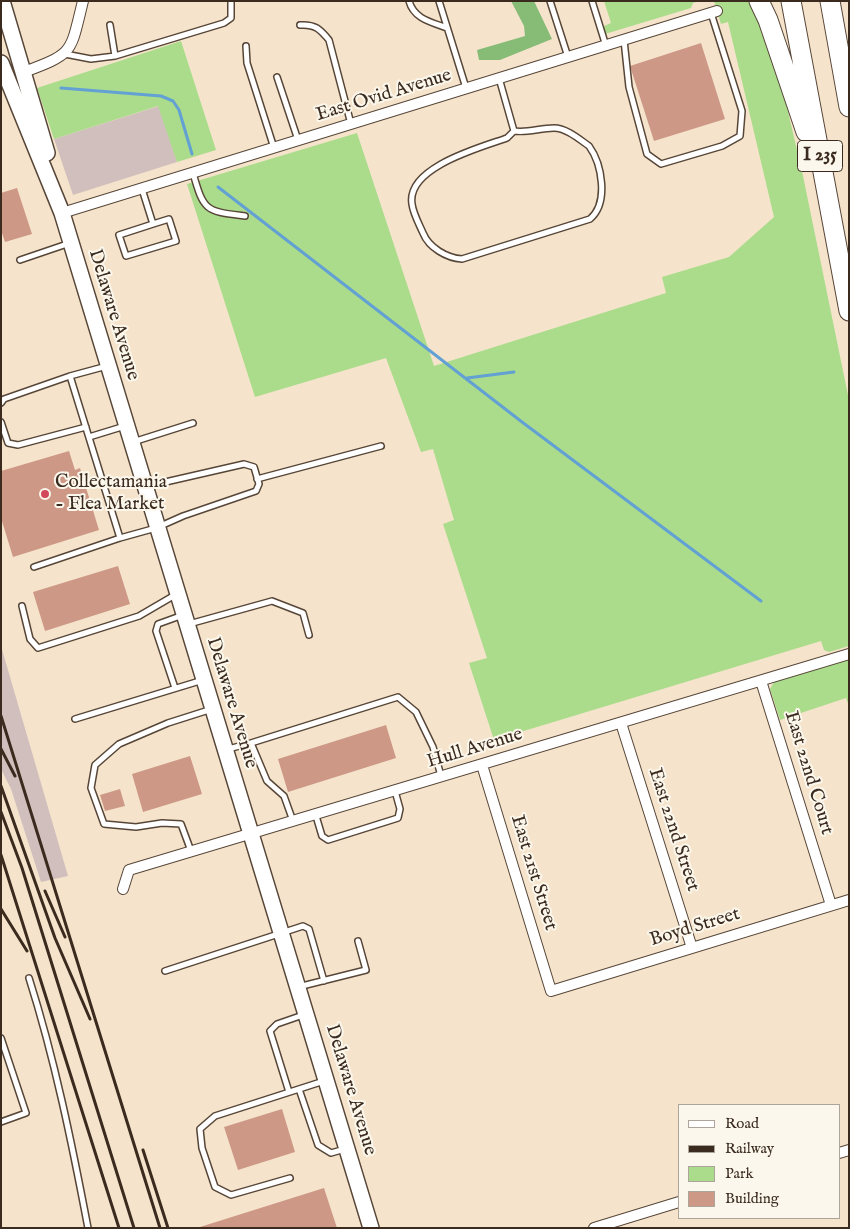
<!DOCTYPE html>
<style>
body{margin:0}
#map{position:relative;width:850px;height:1229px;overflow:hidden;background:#f5e4cb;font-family:"IM FELL English",serif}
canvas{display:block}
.frame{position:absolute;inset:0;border:2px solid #3b2a1e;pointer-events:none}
.legend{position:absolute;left:678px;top:1104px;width:162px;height:115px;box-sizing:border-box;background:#fbf7ec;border:1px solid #aea59a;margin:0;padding:6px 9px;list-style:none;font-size:15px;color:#3b2a1e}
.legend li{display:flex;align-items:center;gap:10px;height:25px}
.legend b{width:25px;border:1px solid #aea59a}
</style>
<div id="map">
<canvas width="850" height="1229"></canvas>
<div class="frame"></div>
<ul class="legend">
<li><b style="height:6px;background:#fff"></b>Road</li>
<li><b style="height:6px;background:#3b2a1e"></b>Railway</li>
<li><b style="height:14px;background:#aadc8b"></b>Park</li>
<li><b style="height:14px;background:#ce9887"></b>Building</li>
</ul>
</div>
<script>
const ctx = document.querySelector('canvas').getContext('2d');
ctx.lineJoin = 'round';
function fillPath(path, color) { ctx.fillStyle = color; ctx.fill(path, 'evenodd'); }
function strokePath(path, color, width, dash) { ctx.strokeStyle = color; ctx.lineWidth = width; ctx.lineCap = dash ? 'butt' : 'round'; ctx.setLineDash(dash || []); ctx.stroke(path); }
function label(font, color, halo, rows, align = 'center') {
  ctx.font = font + ' "IM FELL English",serif'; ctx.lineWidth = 4; ctx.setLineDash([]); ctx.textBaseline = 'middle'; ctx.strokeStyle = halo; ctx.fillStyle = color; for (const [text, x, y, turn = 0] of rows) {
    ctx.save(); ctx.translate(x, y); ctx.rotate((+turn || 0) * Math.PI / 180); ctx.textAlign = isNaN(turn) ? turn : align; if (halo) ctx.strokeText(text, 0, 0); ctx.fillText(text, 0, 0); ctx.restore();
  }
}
const industrial = new Path2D(`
 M159,106l18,56 -104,33 -19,-56z
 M1,646l67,230 -27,6 -30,-93 -10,-20z`);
const green = new Path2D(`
 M604,1h96l-7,2 -2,5 -86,26 -3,-7 9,-4z
 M714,1h38l32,94 18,76 47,229v246l-20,6 -5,-2 -3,-9 -327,99 -25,-77 18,-5 -44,-134 11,-4 -21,-71 -12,3 -35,-94 -131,39 -68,-213 170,-51 77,233 232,-73 -4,-16 67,-20 45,-40 -46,-195 -7,2z
 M181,41l35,109 -39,12 -19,-56 -104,33 -17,-51z
 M849,659v47l-3,-8 -66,22 -10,-31 4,-7z`);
const forest = new Path2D(`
 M511,1h23l18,38 -52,21h-21l-2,-10 48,-14 -1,-10z`);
const stream = new Path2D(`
 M61,88l100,8 12,5 6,9 13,44
 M218,187l304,235 239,179
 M467,378l47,-6`);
const building = new Path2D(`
 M701,43l24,76 -71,22 -24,-75z
 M17,188l15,46 -27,8 -4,-12v-37z
 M69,451l6,19 5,-2 19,62 -86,27 -12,-39v-47z
 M118,566l12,38 -85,27 -12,-39z
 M386,725l10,33 -108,34 -10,-33z
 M190,756l12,38 -59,18 -11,-38z
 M120,789l5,17 -20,5 -5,-16z
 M282,1109l13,43 -57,18 -14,-43z
 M324,1188l13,40h-137v-1z`);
const service = new Path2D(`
 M409,1c5,18 22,21 38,27
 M439,1l27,87
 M550,1l18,56
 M592,1l14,45
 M110,25l5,31
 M300,25c15,-1 20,4 29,15l22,84
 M624,40l5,47 18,67 14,10 61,-18 18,-10 2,-25 -31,-98
 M246,46l1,17 27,85
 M65,54l26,5 24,-3 109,-33 7,-5v-17
 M277,77l21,63
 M499,78l15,53c14,2 26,-3 40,-3 12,0 25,11 35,18 13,18 20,57 1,73l-128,40c-15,-1 -33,-11 -39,-26 -4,-9 -10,-20 -11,-29 -6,-37 70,-57 95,-66l7,-7
 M193,173c11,39 13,38 52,43
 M142,189l11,35 -34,11 7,21 50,-15 -7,-22 -16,5
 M20,260l50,-17
 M107,366l-37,10 50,162 36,-10 27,-12 73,-25 3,-7 -5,-17 -10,-3 -96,22
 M1,403l3,-4 66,-23
 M1,422l7,21 10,2 68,-18
 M89,437l36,-11
 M133,442l60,-19
 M257,479l124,-33
 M34,567l86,-29
 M22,606l8,33 8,9 101,-32 36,-21
 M189,624l83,-23 31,12 6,22
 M175,688l-19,-57 2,-7 25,-9
 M75,719l128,-39
 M251,743l147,-46 18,15 17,35 8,29
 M228,749l23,-6 16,38 17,15 9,25
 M316,816l6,20 6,4 70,-22 2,-9 -5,-18
 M191,851l-10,-27 -19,-1 -26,4 -32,-3 -13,-36 4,-23 24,-21 49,-21 44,-14
 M165,971l138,-45 6,3 15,52
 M29,978c26,82 43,166 59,250
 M298,987l68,-17 -8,-29
 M1,1038l25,75 -25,9
 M299,1089l19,56 13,8 14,-4
 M289,1092l-19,-61 7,-7 26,-9
 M290,1178l-59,17 -16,-8 -13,-39 -2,-19 15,-13 109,-35`);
const minor = new Path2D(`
 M24,72c51,-19 46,-19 59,-71
 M62,213l655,-202
 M761,681l70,224
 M621,723l71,225
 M482,765l69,226 298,-91
 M123,889l6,-19 720,-216
 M839,1153l10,-3
 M594,1228l85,-26`);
const secondary = new Path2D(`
 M2,1l45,152
 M1,63l61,150 309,1015`);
const motorway = new Path2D(`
 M759,1l9,19 38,112
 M791,1l58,310
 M830,1l19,106`);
const rail = new Path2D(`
 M1,716l159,512
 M1,749l14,27
 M1,786l54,152 35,81
 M1,812l21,56 112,360
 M1,855l118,373
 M45,891l20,46
 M1,909l26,42
 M143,1150l25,78`);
const markers = [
 [45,494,5,"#d1495b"]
];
const shields = [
 [820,156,45]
];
const shieldNames = [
 ["I 235",820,156]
];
const streetNames = [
 ["East Ovid Avenue",384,96,-17],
 ["Delaware Avenue",113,315,73],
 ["Delaware Avenue",231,703,73],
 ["Hull Avenue",475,749,-17],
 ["East 22nd Court",808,773,73],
 ["East 22nd Street",673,830,72],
 ["East 21st Street",533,873,73],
 ["Boyd Street",695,928,-17],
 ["Delaware Avenue",350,1090,73]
];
const poiNames = [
 ["Collectamania",55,483],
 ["- Flea Market",55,505]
];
fillPath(industrial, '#d1bfbd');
fillPath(green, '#aadc8b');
fillPath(forest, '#87bc77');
strokePath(stream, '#63a0d4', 3);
fillPath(building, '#ce9887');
strokePath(service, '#574638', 8);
strokePath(minor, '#574638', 12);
strokePath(secondary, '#574638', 18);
strokePath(motorway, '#574638', 21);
strokePath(service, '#fff', 5);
strokePath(minor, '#fff', 10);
strokePath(secondary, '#fff', 15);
strokePath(motorway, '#fff', 19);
strokePath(rail, '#3b2a1e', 3);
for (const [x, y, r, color] of markers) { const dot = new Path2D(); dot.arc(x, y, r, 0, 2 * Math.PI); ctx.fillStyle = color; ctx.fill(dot); strokePath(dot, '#fbf7ec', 2); }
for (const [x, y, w] of shields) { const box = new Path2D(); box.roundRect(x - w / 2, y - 15.5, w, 31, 4); ctx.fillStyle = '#fbf7ec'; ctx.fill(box); strokePath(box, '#3b2a1e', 1); }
label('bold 18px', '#3b2a1e', null, shieldNames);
label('19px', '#3b2a1e', '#fbf7ec', streetNames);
label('19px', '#3b2a1e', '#fbf7ec', poiNames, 'left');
</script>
